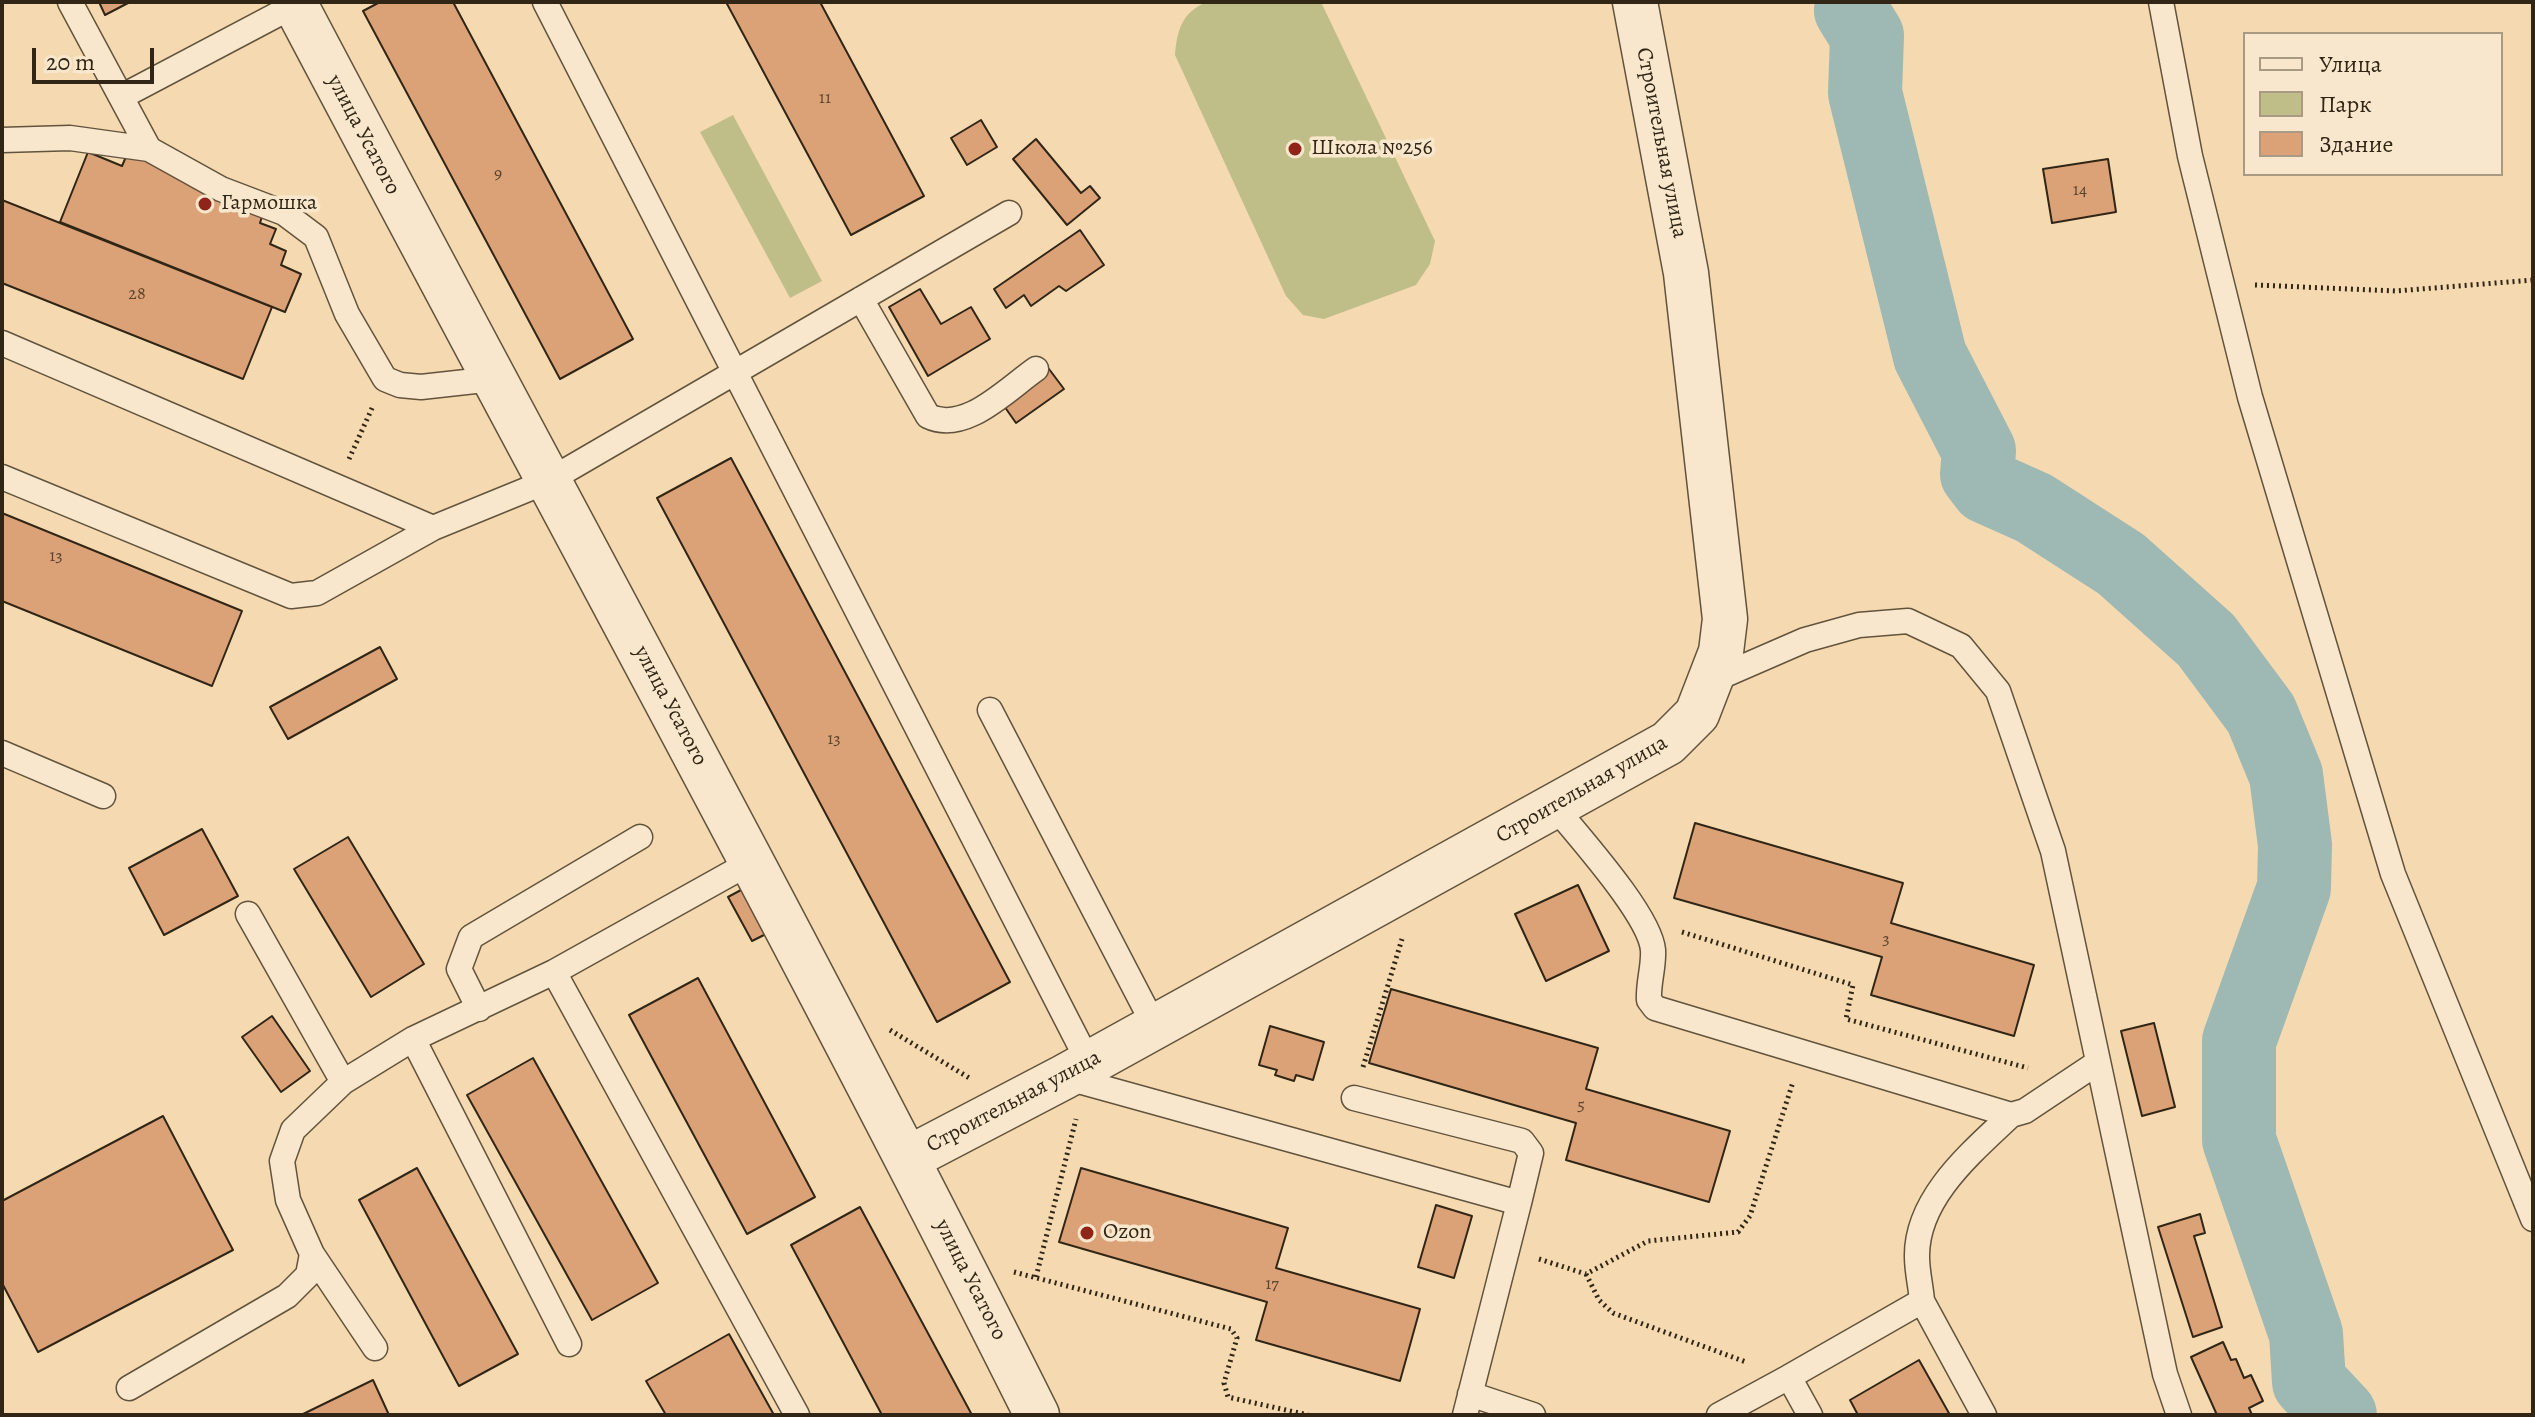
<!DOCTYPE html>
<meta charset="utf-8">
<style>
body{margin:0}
#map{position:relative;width:2535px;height:1417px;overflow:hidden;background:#f5dab1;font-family:Alegreya,serif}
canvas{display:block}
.frame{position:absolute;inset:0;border:4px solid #312616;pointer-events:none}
.legend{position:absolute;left:2243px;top:32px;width:260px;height:144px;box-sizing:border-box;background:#f8e7cc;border:2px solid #a89a83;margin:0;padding:10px 14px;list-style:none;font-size:24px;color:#312616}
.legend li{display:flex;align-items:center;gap:16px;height:40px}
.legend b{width:40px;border:2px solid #a89a83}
.scale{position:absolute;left:32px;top:48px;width:122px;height:36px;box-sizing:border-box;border:4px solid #312616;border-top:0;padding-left:10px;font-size:24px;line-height:28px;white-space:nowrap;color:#312616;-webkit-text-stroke:6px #f8e7cc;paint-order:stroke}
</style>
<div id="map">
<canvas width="2535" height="1417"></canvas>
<div class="frame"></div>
<ul class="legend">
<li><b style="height:10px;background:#f8e7cc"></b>Улица</li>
<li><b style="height:22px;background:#c0be88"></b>Парк</li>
<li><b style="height:22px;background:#dba278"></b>Здание</li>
</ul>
<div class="scale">20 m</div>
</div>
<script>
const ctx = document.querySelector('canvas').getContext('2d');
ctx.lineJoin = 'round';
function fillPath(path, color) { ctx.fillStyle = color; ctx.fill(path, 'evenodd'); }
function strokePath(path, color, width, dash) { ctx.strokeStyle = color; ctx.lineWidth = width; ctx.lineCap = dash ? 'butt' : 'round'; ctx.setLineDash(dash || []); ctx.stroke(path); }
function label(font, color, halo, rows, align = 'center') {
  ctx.font = font + ' Alegreya,serif'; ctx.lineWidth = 7; ctx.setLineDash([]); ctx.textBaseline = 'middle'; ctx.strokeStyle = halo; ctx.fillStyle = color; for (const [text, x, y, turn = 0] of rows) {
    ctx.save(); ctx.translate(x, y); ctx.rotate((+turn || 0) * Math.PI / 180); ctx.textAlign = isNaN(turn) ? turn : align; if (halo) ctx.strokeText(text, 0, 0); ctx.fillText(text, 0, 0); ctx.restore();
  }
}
const green = new Path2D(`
 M1207,2h114l114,239 -5,23 -14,21 -92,34 -21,-4 -17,-19 -111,-241c2,-25 7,-43 32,-53z
 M733,115l89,166 -32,17 -90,-166z`);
const river = new Path2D(`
 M1853,2l-2,8 16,26 -2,57 65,263 49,95 -2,23 10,13 47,21 87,56 85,76 55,74 25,61 9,70 -1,43 -55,153v99l67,194 3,48 31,33`);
const building = new Path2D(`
 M99,2h31l-25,13z
 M380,2h73l180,337 -73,40 -197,-368z
 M726,2h94l104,194 -73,39z
 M981,120l16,27 -30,18 -16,-27z
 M1036,139l45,54 9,-7 10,12 -33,27 -54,-66z
 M88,152l34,14 6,-14 137,55 -5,16 16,6 -6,15 16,7 -5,14 20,9 -16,38 -225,-90z
 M2108,159l8,53 -64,11 -9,-54z
 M2,200l270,107 -29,72 -241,-96z
 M1080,230l24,35 -38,26 -7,-5 -28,20 -7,-11 -18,13 -12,-19z
 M920,289l21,35 30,-17 19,32 -62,37 -39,-69z
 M1049,369l15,20 -48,34 -14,-20z
 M731,458l279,524 -73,40 -280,-524z
 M2,513l240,98 -30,75 -210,-85z
 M380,647l17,32 -109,60 -18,-32z
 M1695,823l208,60 -12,40 143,42 -20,71 -143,-41 11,-38 -208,-59z
 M202,829l36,67 -74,39 -35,-67z
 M348,837l76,127 -53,33 -77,-128z
 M754,883l24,45 -26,13 -24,-44z
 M1578,885l31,66 -63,30 -31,-67z
 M698,978l117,219 -68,37 -118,-219z
 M1391,989l207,59 -12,41 144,42 -21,71 -143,-42 10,-37 -207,-60z
 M272,1016l38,55 -29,21 -39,-55z
 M2154,1023l21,84 -33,9 -21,-85z
 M1270,1026l54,16 -11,38 -17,-5 -2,6 -19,-6 2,-5 -18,-5z
 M533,1058l125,225 -66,37 -125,-225z
 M163,1116l70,134 -195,102 -36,-69v-82z
 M417,1168l101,186 -59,32 -100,-186z
 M1081,1168l207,60 -12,40 144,41 -20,72 -144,-41 11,-38 -208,-60z
 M1436,1205l36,11 -18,62 -36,-11z
 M860,1207l112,208h-90l-91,-170z
 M2200,1214l5,19 -11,3 28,91 -29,10 -35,-110z
 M729,1334l45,81h-108l-20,-34z
 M2223,1342l8,18 5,-1 8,19 7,-3 12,26 -14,7 3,7h-35l-26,-58z
 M1919,1360l31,55h-92l-8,-15z
 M373,1380l16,35h-88z`);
const path = new Path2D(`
 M2255,285l141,6 137,-11
 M349,459l24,-53
 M1682,932l171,53 -7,34 182,49
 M890,1030l81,49
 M1363,1067l39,-128
 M1539,1259l47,15 62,-33 90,-9 12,-16 43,-134
 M1014,1272l217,57 6,9 -13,45 4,14 80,18
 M1586,1274l13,26 14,13 133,49
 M1036,1277l40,-158`);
const service = new Path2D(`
 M70,2l51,95 180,-95
 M545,2l544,1061
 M2161,2l29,154 60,241 143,477 140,345
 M121,97l28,52 72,40 63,24 32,24 31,77 38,65 15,6 21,2 72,-8
 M2,140l68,-2 79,11
 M861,299l67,117c37,18 78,-26 108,-47
 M2,343l431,185 115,-47 461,-268
 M2,477l289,119 26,-3 116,-65
 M1713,680l92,-40 54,-15 49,-4 53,25 37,45 55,160 112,523 14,41
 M990,710l165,317
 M2,753l101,43
 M1554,806c24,30 96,109 99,144 1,17 -5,33 -4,50l6,8 356,107 14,-4 72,-48
 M248,914l95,168
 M554,972l243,443
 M479,1009l-20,-40 12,-32 169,-100
 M413,1039l156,305
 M1064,1077l455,126 -54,212
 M1354,1098l168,43 9,12 -12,50
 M312,1254l63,94
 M1922,1301c-1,-14 -5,-29 -5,-44 -1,-59 55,-105 94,-142
 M129,1388l158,-92 21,-21 4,-21 -24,-54 -6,-39 11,-31 50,-48 70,-43 141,-67 199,-111
 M1470,1394l63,21
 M1719,1415l70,-38
 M1810,1415l-21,-38 133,-76 62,114`);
const minor = new Path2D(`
 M909,1158l155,-81 604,-334 29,-29 24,-62 4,-33 -39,-346 -51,-271`);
const tertiary = new Path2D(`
 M294,2c248,471 505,937 743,1413`);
const markers = [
 [1295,149,8,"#8f2418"],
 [205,204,8,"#8f2418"],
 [1087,1233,8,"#8f2418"]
];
const numberNames = [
 ["11",825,99],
 ["9",498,175],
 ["14",2080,191],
 ["28",137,295],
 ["13",56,557],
 ["13",834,740],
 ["3",1886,940],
 ["5",1581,1106],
 ["17",1272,1285]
];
const streetNames = [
 ["улица Усатого",363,135,62],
 ["Строительная улица",1661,143,79],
 ["улица Усатого",670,706,62],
 ["Строительная улица",1582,790,-30],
 ["Строительная улица",1014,1102,-28],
 ["улица Усатого",970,1280,63]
];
const poiNames = [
 ["Школа №256",1311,149],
 ["Гармошка",221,204],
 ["Ozon",1103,1233]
];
fillPath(green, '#c0be88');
strokePath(river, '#9eb9b3', 74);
fillPath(building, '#dba278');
strokePath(building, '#312616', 2);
strokePath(service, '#62533d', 27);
strokePath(minor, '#62533d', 47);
strokePath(tertiary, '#62533d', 47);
strokePath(path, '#312616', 5, [2, 4]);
strokePath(service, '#f8e7cc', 24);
strokePath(minor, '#f8e7cc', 44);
strokePath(tertiary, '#f8e7cc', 44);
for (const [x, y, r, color] of markers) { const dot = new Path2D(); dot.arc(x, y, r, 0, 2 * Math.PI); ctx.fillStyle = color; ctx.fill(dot); strokePath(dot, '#f8e7cc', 3); }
label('18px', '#5c452e', null, numberNames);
label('22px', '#312616', '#f8e7cc', streetNames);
label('22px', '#312616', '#f8e7cc', poiNames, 'left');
</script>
